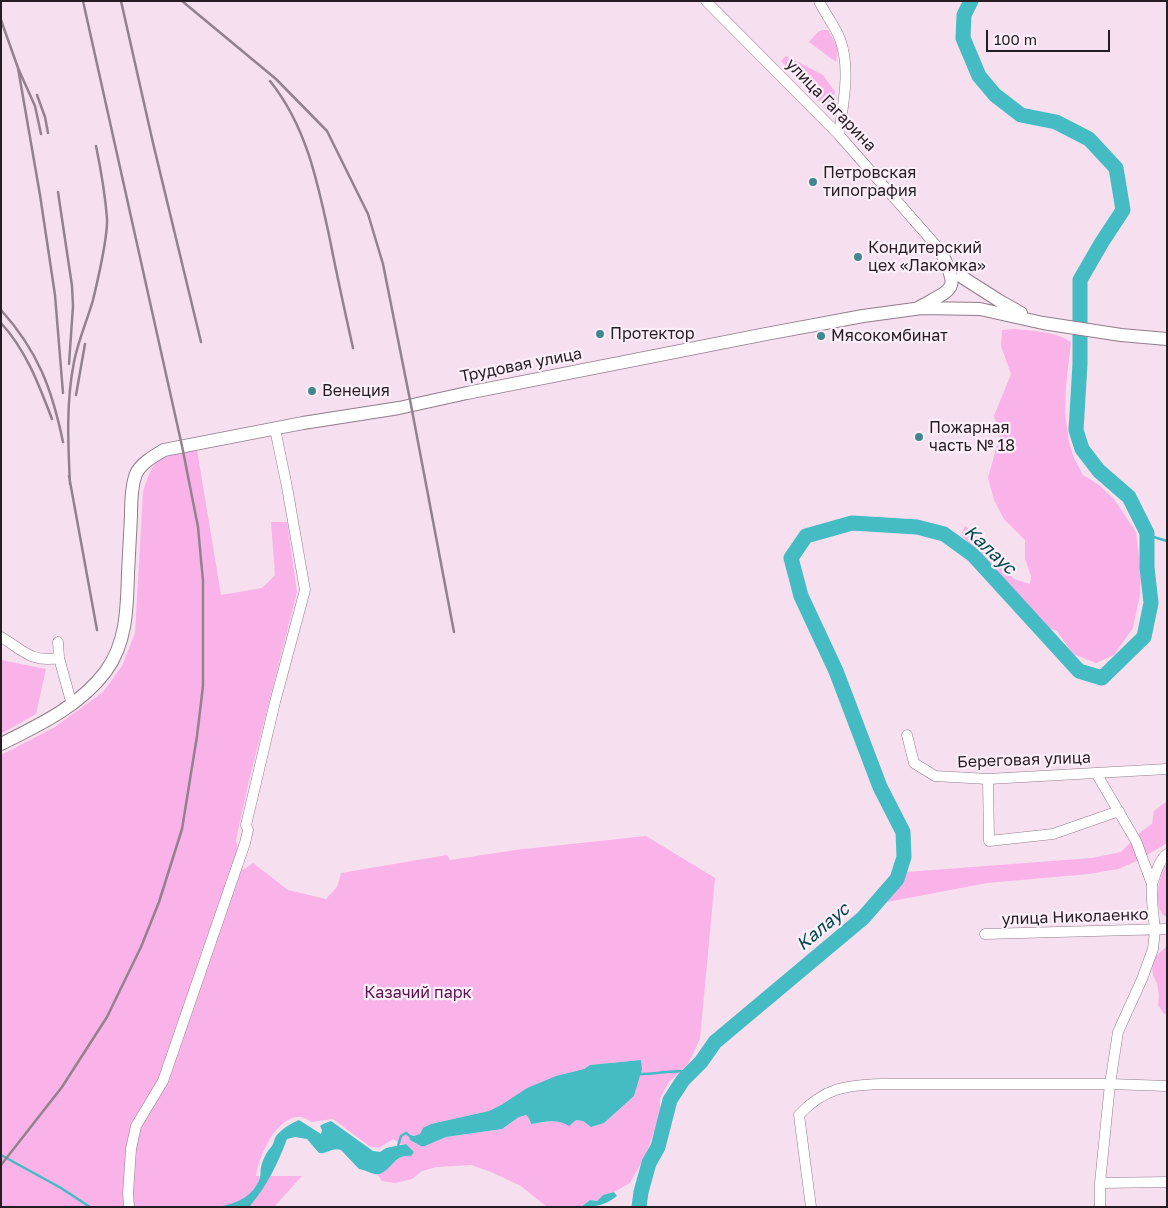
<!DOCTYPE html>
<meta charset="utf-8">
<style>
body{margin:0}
#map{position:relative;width:1168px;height:1208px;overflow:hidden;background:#f6dfef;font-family:"Golos Text",sans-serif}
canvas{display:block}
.frame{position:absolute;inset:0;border:2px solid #251d23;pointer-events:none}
.scale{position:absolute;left:986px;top:30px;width:124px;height:22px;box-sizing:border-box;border:2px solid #251d23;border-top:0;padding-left:6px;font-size:15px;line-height:18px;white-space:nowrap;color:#251d23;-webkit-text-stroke:4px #fdeff9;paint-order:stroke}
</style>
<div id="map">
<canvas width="1168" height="1208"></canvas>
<div class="frame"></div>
<div class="scale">100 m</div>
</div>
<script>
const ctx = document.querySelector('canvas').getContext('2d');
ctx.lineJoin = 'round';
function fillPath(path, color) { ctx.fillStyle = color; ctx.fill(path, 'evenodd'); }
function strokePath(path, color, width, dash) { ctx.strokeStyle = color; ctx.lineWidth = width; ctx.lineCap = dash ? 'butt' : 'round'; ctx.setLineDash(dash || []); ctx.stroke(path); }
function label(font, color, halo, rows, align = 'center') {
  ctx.font = font + ' "Golos Text",sans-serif'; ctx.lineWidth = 4.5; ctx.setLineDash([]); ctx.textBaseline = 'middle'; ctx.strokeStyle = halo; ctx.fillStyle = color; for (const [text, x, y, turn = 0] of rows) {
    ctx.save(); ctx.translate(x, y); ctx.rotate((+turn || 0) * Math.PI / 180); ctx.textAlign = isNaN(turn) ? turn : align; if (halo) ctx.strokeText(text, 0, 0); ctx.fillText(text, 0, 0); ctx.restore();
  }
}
const green = new Path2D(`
 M822,30h6l10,18 -2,14 -27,-20 9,-10z
 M786,56l37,19 12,17 -4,11 -4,5 -4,-2 -42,-45z
 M1014,329c19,2 40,2 57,13l-5,43 -1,27 4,30 5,16 9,17 16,10 15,14 22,33 5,41 -1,22 -7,33 -19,27 -18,8 -23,-9 -16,-23 -9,-3 -87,-93 4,-9 13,9 36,44 16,5 1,-8 -6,-17v-19l-21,-21 -10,-19 -6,-22 12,-44 -6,-18 17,-42 -10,-28 1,-16z
 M197,450l24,145 41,-7 13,-13 -4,-53h16l10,70 -48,189 -13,59 7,30 10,-7 35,27 38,9 11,-12 4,-14 106,-18 3,5 65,-10 131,-14 69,42 -15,161 -12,25 -20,19 -8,16v16l-14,39 -16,29 -16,9 -11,3 -6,6 -7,-1 -9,7h-34l-26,-21 -30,-14 -20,-7 -34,2 -15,4 -10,8 -17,4 -13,-2 -5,-7c10,-4 17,-14 28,-19l1,-11h-5l-8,-5 -14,9 -10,-2 -36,-27 -21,3 -10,-5c-4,0 -9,0 -12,2 -18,8 -31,38 -34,57h46l-28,31h-273v-452l54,-28 48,-35 19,-26 13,-33 8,-140c11,-40 17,-34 54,-43zM641,1060l1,9 -8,27 -30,27 -13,4 -8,-6 -7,-1 -12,2 -8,-1 -25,3 -2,-6 -3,-3 -7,2 -17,12 -56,8 -21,9 -16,-11 5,1 6,-2 11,-10 58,-13 12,-6 26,-17 29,-12 28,-7 6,-4z
 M1,660l45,9 -10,45 -35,20z
 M1167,801v42l-30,18 -19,8 -29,5 -102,9 -100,19 19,-30 186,-14 29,-6 21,-21 10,-7 2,-13z
 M1167,862v55c-16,-6 -8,-43 0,-55z
 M1167,946v67l-3,1 -6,-9 1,-10 -2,-12 -4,-7 -1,-11 4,-9z`);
const water = new Path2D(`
 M641,1060l1,9 -8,27 -30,27 -13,4 -8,-6 -7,-1 -7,6c-12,-8 -25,-4 -38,-2l-2,-6 -3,-3 -7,2 -17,12 -56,8 -21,9h-4l-11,-6 -1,-5 5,1 6,-2 3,-6 8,-4 58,-13 12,-6 26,-17 29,-12 28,-7 6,-4z
 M299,1120l22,14 1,-4 -2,-4 3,-2 8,-3 42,30 7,1 6,-4 20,-4 8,8 -3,4c-16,-3 -19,14 -32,18 -7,1 -12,-4 -20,-5l-18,-19c-8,-3 -14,4 -22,3l-12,-14 -12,-2 -8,2c-9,24 -20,47 -37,67l-33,1c19,-3 36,-10 43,-29 1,-4 0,-8 1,-11 2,-8 6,-16 11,-21 2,-3 2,-7 4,-10 7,-8 14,-12 23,-16z
 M614,1192l3,4c-11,9 -22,11 -36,11l9,-7 7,1 6,-6z`);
const stream = new Path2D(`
 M1147,535l20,6
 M638,1074c18,0 35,-4 53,-3
 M398,1146l3,-10 5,-3 5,4
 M1,1155l60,33 29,19`);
const river = new Path2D(`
 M639,1207l2,-15 8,-29 9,-16 12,-47 13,-20 18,-18 14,-20 148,-124 34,-39 7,-22 -1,-25 -23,-45 -44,-116 -35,-75 -10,-38 15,-22 46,-13 65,4 27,7 29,21 106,116 23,7 42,-41 7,-34 -4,-36v-34l-18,-36 -30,-26 -17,-22 -6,-19 4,-66v-84l22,-38 21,-32 -7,-42 -27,-29 -33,-17 -35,-7 -26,-20 -16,-19 -16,-38 1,-23 7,-14`);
const minor = new Path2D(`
 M706,1l133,134 101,115
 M819,1c6,13 16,25 21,38 11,30 3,65 -1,96
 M1,637c22,13 30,26 58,21
 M58,642l1,16 13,47
 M907,735l7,28 21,13 53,3 179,-10
 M1096,773l40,68 16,43v17l3,29 -2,19 -11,30 -24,53 -8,52 -10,99v24
 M988,779l1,62 64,-7 66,-23
 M1152,884c4,-10 6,-23 15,-30
 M985,934l182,-5
 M1100,1183l67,-1
 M129,1207l-1,-14 3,-44 5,-23 27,-45 82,-238 3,-13 -2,-5 29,-123 30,-112 -18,-103 -12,-58
 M811,1207l-12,-92c25,-27 47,-30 83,-31h228l57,2`);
const major = new Path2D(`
 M962,277l36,23 23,13
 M918,308c37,-21 42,-17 22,-58
 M1,744c38,-19 79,-38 105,-73 21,-29 21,-64 22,-98 1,-19 2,-38 3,-57 0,-11 1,-32 5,-42 5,-11 18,-18 28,-24l139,-27 96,-15 68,-15 299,-59 97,-18 59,-8 58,1 63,14 78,12 46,4`);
const rail = new Path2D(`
 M121,1l32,142 48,199
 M182,1l94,78 51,52 41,83 15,50 28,141 43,227
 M1,20l17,48 17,38 6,28
 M18,68l22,127 15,100 8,98
 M270,81c37,46 48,103 60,159 7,36 15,72 23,108
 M37,95l8,22 3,16
 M58,192l14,94 1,20 -4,58
 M1,310c37,41 51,79 62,132
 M1,323c25,27 38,62 51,96
 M76,395l9,-51
 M69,476l28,154
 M70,484c-2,-41 -4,-82 4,-122 4,-21 13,-41 19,-62 5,-21 15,-62 14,-82 -2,-24 -6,-48 -11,-72
 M1,1165l61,-78 45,-70 34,-70 18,-45 23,-73 15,-93 6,-50v-105l-5,-54 -16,-81 -99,-445`);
const markers = [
 [813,182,5,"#40888d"],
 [858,257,5,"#40888d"],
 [600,334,5,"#40888d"],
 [821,336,5,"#40888d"],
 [312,391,5,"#40888d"],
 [919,437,5,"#40888d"]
];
const streetNames = [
 ["улица Гагарина",831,105,46],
 ["Трудовая улица",521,365,-11],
 ["Береговая улица",1024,760,-2],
 ["улица Николаенко",1075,917,-2]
];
const poiNames = [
 ["Петровская",823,173],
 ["типография",823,191],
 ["Кондитерский",868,248],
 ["цех «Лакомка»",868,266],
 ["Протектор",610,334],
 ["Мясокомбинат",831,336],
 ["Венеция",322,391],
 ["Пожарная",929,428],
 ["часть № 18",929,446]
];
const parkNames = [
 ["Казачий парк",418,993]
];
const waterNames = [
 ["Калаус",990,550,43],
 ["Калаус",823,927,-40]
];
fillPath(green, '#fab3e8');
fillPath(water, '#45bbc3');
strokePath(stream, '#45bbc3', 2.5);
strokePath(river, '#45bbc3', 15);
strokePath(minor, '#917c8b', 11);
strokePath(major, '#917c8b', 14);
strokePath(minor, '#fff', 10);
strokePath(major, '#fff', 12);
strokePath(rail, '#92828d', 2.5);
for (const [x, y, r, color] of markers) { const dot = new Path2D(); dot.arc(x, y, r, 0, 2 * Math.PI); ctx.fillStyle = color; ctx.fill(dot); strokePath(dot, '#fdeff9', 2); }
label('16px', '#251d23', '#fdeff9', streetNames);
label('16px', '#251d23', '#fdeff9', poiNames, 'left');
label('16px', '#5b114f', '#fdeff9', parkNames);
label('italic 18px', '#004a4e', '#fdeff9', waterNames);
</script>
